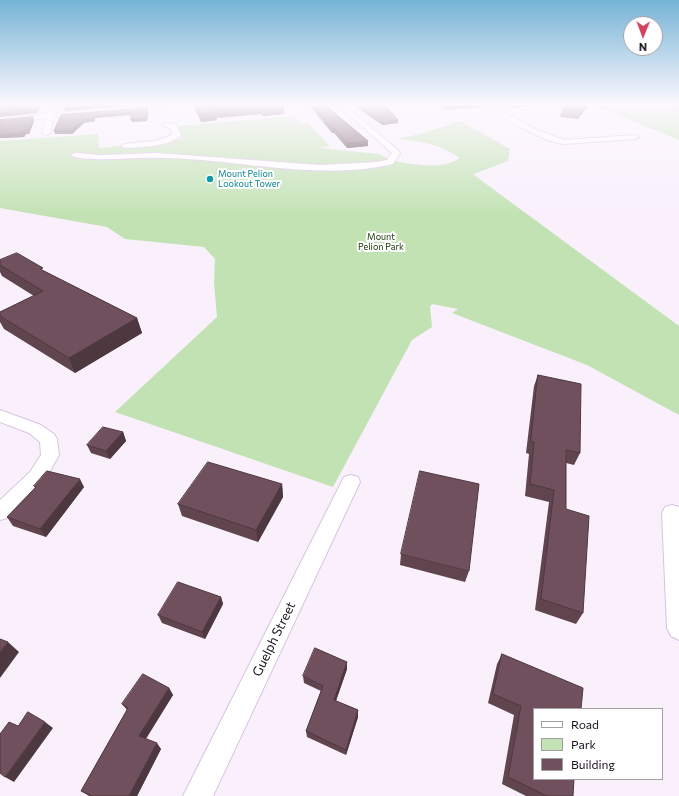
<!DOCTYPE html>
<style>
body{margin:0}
#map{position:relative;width:679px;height:796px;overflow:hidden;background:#f9f0fc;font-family:Commissioner,sans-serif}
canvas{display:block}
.legend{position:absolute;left:533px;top:708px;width:130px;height:72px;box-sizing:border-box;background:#fff;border:1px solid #a3a0a4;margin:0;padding:5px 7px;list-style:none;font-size:12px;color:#19111c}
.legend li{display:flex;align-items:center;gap:8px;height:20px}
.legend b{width:20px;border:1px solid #a3a0a4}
.north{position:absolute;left:623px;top:16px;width:40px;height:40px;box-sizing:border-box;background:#fff;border:1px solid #a3a0a4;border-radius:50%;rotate:181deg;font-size:11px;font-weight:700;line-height:16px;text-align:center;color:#19111c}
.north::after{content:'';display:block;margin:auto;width:14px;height:18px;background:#d2425e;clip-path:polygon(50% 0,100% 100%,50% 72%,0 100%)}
</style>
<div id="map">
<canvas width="679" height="796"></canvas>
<ul class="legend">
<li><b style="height:5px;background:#fff"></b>Road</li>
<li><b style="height:11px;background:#c2e2b3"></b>Park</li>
<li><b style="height:11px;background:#70505c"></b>Building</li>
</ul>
<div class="north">N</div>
</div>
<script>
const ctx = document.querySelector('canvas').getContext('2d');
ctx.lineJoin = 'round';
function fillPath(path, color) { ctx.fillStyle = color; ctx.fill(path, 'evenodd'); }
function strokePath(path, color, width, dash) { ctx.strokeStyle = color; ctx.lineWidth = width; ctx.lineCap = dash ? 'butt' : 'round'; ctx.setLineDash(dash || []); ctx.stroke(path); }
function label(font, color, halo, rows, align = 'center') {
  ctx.font = font + ' Commissioner,sans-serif'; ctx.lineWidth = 4; ctx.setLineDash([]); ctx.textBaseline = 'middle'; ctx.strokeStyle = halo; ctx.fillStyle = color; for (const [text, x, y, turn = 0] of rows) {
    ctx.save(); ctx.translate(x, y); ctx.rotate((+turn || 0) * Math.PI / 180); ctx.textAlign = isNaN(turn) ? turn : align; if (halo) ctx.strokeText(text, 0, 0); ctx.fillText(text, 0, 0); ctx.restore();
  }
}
const green = new Path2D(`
 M593,105h86v35z
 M293,116l7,8 8,-1 22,23 -10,2 59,6c13,9 51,14 67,10 5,-1 10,-4 14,-6 -23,-15 -36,-16 -63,-19l23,-5 40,-13 50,28 -2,12 -34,13v1l205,151v89l-92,-50 -135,-52 6,-4 -26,-5 -2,3 2,20 -20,13 -79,147 -218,-75 102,-95 -3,-34 1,-24 -11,-12 -79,-8 -18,-12 -107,-19v-67l98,-7 1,14 83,-9 -4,-13z`);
const minor = new Path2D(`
 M53,105l3,2 -1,6 93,-8h26l-3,2 -117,10 -4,16 -4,2 -4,-2 5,-15 -47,4v-4l48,-4 2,-7z
 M338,105h7l54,46 1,2 -7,11c-79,19 -170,-9 -250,-6 -13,0 -64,4 -72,-3l4,-2 26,2 56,-2 163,12 57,-3 10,-2 5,-7z
 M483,105h8l46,25 27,10 71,-5 4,2 -4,2 -71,5 -13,-3 -20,-8z
 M166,123l10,1 5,11c-10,12 -42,12 -56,13l-4,-2 4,-2 30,-3 17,-6 -2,-7 -8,-3z
 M0,410l41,15 13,9 3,5 2,16 -15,27 -37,36 -7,2v-20l30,-28 11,-17 -1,-13 -11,-9 -29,-11z
 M351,475l7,2 2,5 -147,314h-30l161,-319z
 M672,505l7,2v133l-8,-4 -4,-8 -5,-115 3,-6z`);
const wall = new Path2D(`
 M193,105h90l1,1v8l-22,2 -1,-2 -45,4 1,2 -16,2z
 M309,105h16l43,36v5l-21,2 -13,-15h-2z
 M353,105h32l13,18 -16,2z
 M439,105h44v2l-37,3z
 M506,105h26l-18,3z
 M563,105h25l-1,2 -9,12 -18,-2z
 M147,108l1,2 -1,11 -15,1 -1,-7 -36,3v3l-11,2 -12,11h-17l-1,-3 7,-16z
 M0,120l34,1 -5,13h-3l-2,3 -24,1z
 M0,260l44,11 93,47 5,15 -67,40 -71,-44 -4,-7v-10l34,-16 -32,-20 -2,-4z
 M538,375l42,78 -6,12 -8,-2v46l17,104 -7,11 -41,-14 14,-108 -24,-6 4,-42 -3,-1 8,-67z
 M123,432l3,9 -16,18 -19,-6 -4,-8z
 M282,484l1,13 -25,45 -76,-26 -4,-12z
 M34,486l50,1 -38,50 -33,-11 -6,-9 28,-29z
 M401,554l68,17 -4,11 -65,-17z
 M221,597l2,7 -18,35 -43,-16 -4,-8z
 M502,654l71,142h-47l-24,-12 12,-69 -26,-12 9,-39z
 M347,669l-11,32 22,9v7l-12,38 -39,-18 -1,-6 15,-40 -17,-8 -1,-7z
 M169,688l4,7 -27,44 15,10 -24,47h-48l-8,-5 46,-81 -5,-6z`);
const shadedWall = new Path2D(`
 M38,105h3l-4,8 -37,4v-4z
 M96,105h35l-66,6 -1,-3z
 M446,105h37v2l-37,3z
 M514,105h18l-18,3z
 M582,105h6l-1,2 -9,12z
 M260,106l1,8 -45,4 1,2 -16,2 -2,-8 16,-4z
 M284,106v8l-22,2 -1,-8z
 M147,108l1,2 -1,11 -15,1 -1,-2z
 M131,112l1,2 -37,4v3l-11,2 -12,11 -1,-3 12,-11 11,-4z
 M33,117l1,4 -5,13 -1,-4z
 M398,120v3l-16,2v-3z
 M332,128h2v5h-2z
 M24,130l2,4 -2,3 -24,1v-3z
 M368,141v5l-21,2v-5z
 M137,318l5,15 -67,40 -6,-15z
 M123,432l3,9 -16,18 -4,-8z
 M80,479l4,8 -38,50 -6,-8z
 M282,484l1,13 -25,45 -2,-12z
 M221,597l2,7 -18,35 -3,-7z
 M8,642l11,10 -19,26v-26z
 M347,662v7l-13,37v-6z
 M169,688l4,7 -29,46 -5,-5z
 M358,710v7l-12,38v-5z
 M45,722l8,6 -39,54 -9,-5z
 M157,743l4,6 -24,47h-8z`);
const building = new Path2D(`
 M0,105h38l-2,5 -36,3z
 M66,105h30l-32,3z
 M195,105h88l1,1 -23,2 -1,-2 -45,4v2l-16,2z
 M313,105h12l43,36 -21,2 -13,-15h-2z
 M357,105h28l13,15 -16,2z
 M147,108v11l-16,1v-8l-37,4v3l-11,1 -12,11h-17l7,-16z
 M33,117l-5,13h-4l-1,3 -23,2v-15z
 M17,253l26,15 -3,1 97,49 -68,40 -69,-42v-4l43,-21 -43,-26v-5z
 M538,375l43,9 -1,69 -14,-3v59l23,7 -6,97 -42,-14 13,-109 -24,-6 4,-42 -3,-1z
 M103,427l20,5 -17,19 -19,-6z
 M208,462l74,22 -26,46 -78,-26z
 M47,471l33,8 -40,50 -33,-12 29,-30 -2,-1z
 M420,471l59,13 -10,87 -68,-17z
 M178,582l43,15 -19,35 -44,-17z
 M0,639l8,3 -8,10z
 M315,648l32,14 -13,38 24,10 -12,40 -40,-19 17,-45 -20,-10z
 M502,654l81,34 -2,21h-47v70h40l-1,17h-26l-39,-19 13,-71 -28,-12z
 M143,674l26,14 -30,48 18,7 -28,53h-37l-11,-5 47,-83 -6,-4z
 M28,712l17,10 -40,55 -5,-4v-39l9,-12 9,4z`);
const markers = [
 [210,179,4,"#0f9aa8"]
];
const farCulturenames = [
 ["Mount Pelion",218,174],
 ["Lookout Tower",218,184]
];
const farParknames = [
 ["Mount",381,237],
 ["Pelion Park",381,247]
];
const nearStreetnames = [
 ["Guelph Street",274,639,-64]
];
fillPath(green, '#c2e2b3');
strokePath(minor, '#d8c3e1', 2);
fillPath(minor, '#fff');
fillPath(wall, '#60454f');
fillPath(shadedWall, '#4e3840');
fillPath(building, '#70505c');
strokePath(building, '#4e3840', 1);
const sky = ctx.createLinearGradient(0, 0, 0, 217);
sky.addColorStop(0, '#75b3d5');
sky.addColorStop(0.48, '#fcf8fe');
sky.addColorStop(1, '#fcf8fe00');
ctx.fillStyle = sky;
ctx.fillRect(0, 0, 679, 217);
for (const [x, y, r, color] of markers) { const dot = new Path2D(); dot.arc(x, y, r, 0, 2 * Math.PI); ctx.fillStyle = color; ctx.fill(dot); strokePath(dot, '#fff', 1.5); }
label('9px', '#0d838f', '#fff', farCulturenames, 'left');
label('9px', '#153202', '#fff', farParknames);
label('13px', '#19111c', '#fff', nearStreetnames);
</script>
